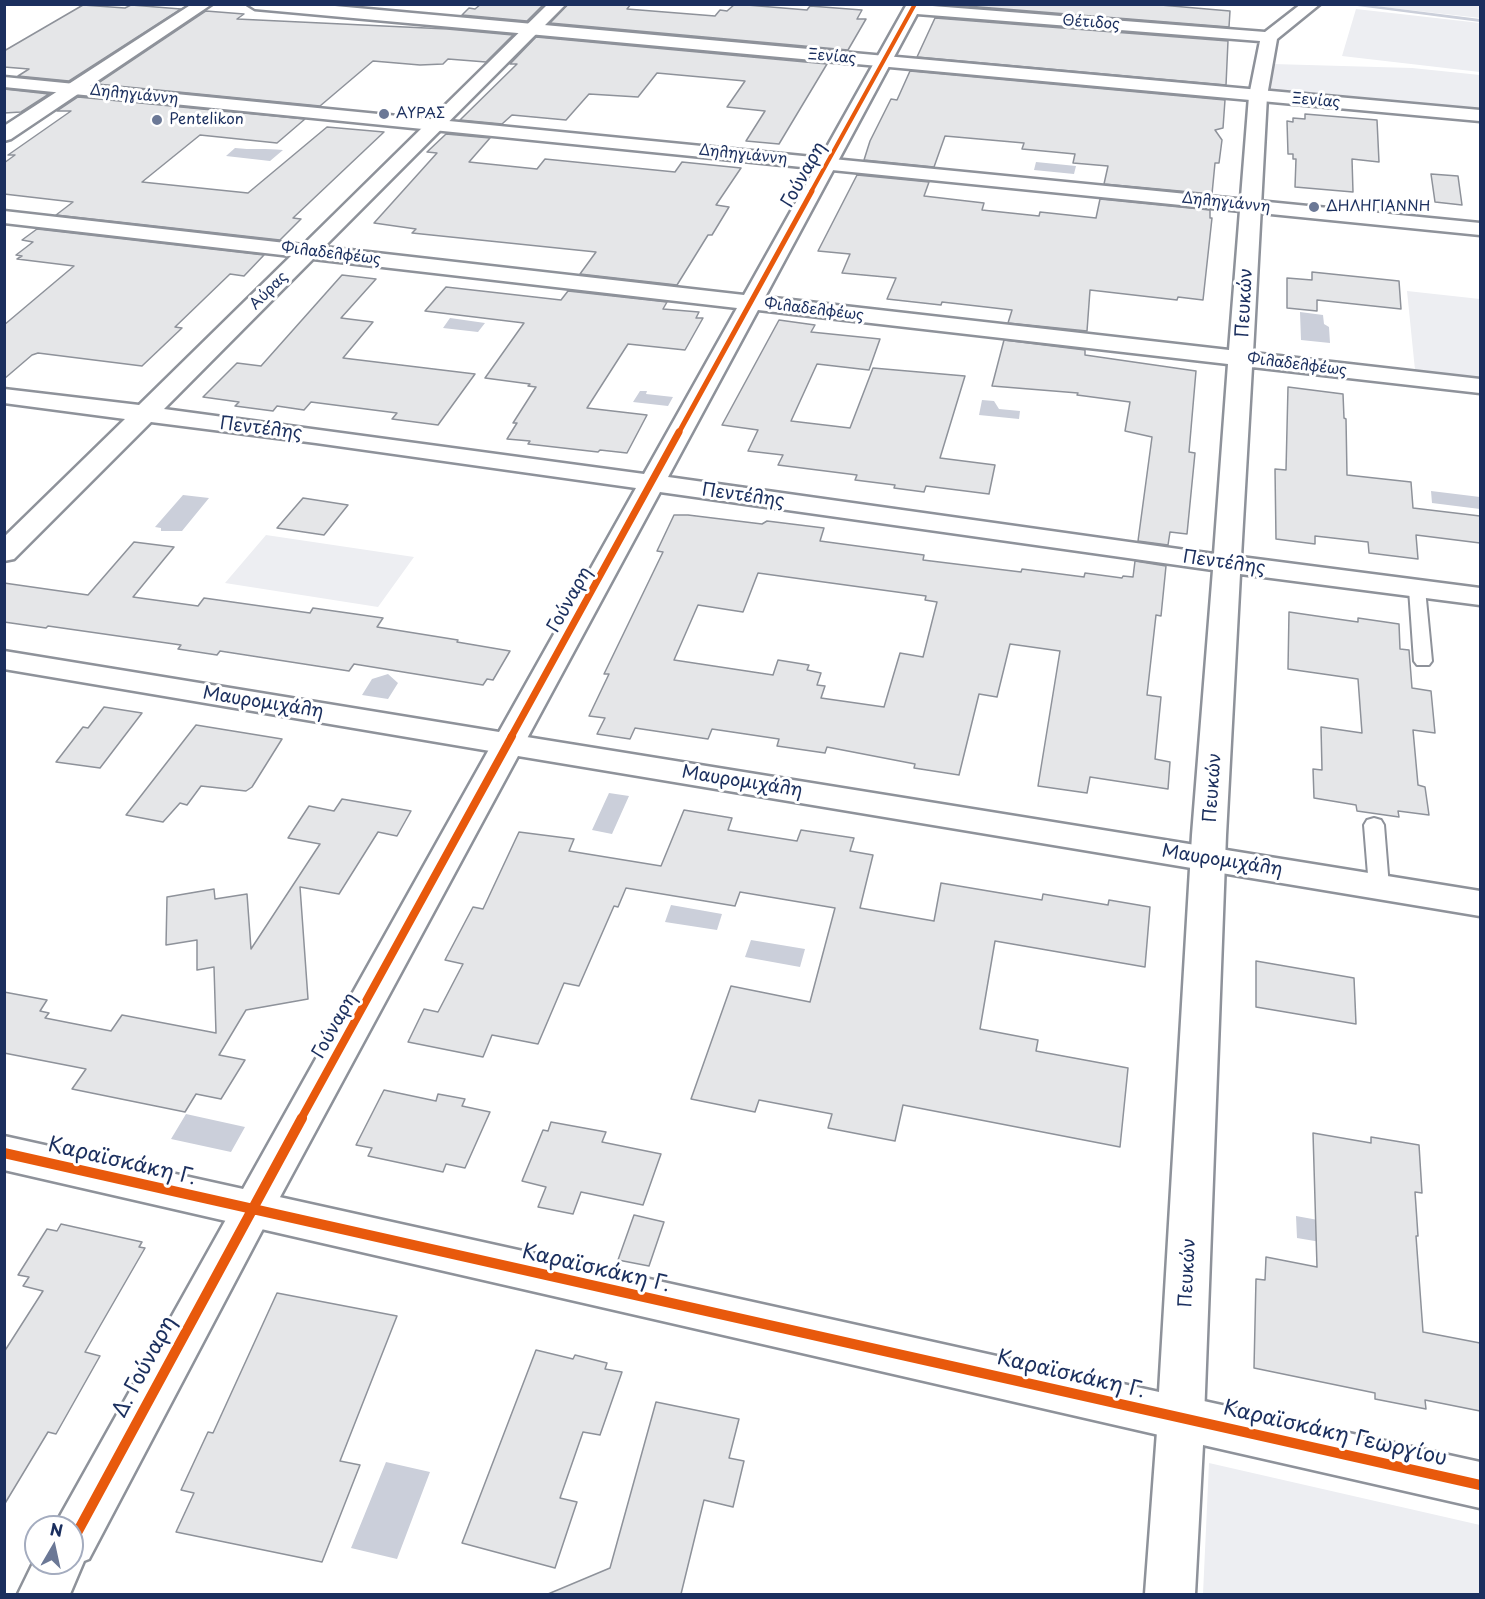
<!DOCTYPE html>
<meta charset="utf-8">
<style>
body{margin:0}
#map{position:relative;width:1485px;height:1599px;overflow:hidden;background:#fff;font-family:"Playpen Sans",sans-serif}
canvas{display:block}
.frame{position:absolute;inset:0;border:6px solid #1b2f5e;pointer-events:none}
.north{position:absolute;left:24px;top:1515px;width:60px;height:60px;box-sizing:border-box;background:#fff;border:2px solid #a4acbf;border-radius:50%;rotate:9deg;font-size:16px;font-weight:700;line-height:24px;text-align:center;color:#1b2f5e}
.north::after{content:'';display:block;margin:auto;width:21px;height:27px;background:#6b7896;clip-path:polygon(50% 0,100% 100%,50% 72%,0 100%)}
</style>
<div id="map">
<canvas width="1485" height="1599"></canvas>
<div class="frame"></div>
<div class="north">N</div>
</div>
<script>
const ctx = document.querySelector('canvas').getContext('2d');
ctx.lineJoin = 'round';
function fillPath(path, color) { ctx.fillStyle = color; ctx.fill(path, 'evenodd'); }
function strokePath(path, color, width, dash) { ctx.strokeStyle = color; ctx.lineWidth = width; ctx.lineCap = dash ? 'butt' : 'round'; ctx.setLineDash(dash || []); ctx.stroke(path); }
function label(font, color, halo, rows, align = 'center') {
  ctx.font = font + ' "Playpen Sans",sans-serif'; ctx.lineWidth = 6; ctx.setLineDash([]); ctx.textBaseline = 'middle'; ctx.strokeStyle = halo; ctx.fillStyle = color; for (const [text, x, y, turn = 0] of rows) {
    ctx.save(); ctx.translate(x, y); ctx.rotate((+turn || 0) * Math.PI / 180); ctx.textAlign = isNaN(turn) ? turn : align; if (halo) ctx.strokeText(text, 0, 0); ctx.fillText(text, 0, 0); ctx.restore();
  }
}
const green = new Path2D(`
 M1364,5h116v13z
 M1356,9l124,14v49l-138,-16z
 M1273,64l139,4 68,7v34l-209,-18z
 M1407,291l73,8v79l-65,-8z
 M266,535l148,22 -36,50 -153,-24z
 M1209,1463l271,62v69h-277z`);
const water = new Path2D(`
 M235,148c16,2 31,0 48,2l-13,11 -44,-5z
 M1036,162l40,4 -2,8 -40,-4z
 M1300,312l23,3 1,9 5,3 1,16 -29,-3z
 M450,318l35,5 -7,9 -35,-4z
 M640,391h7l-1,3 27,3 -5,9 -35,-4z
 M982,400l12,1 5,8 21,2 -1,8 -40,-4z
 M1431,491l49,6v12l-48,-6z
 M183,495l26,3 -27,33h-21v-3l-6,-1z
 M388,674l10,9 -10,16 -26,-4 10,-16z
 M609,793l20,3 -17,38 -20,-4z
 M671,905l51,9 -5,16 -52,-8z
 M751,940l54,9 -5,18 -55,-10z
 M186,1114l59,13 -14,25 -60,-13z
 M1296,1216l77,14 1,21 -77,-13z
 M386,1462l44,10 -33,87 -46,-11z`);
const stream = new Path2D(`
 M1342,4h18l120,15v3z`);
const building = new Path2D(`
 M481,4h63l-17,17 -65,-6 7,-7 6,1z
 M568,4h63l-4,5 88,7 5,-6 7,1 8,-7 72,6 3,-4 52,4 -5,9h9l-18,31 -298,-27z
 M942,4h207l81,7 -1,16z
 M83,5l42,3 6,-3 50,4 -112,72 -51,-5 11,-7 -25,-2v-16z
 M206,11l38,3 -7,5 210,10 66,6 -27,27 -38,-3 -5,5 -23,1 -47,-4 -53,45 -223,-22z
 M935,18l293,23 -2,44 -309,-28z
 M536,37l291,27 -48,80 -33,-3 19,-30 -38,-4 18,-26 -88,-8 -19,24 -49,-3 -23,26 -54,-5 -10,9 -42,-4 57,-56h-7z
 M910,71l315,29 -2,28 -8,2 7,10 -3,23h-4l-3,31 -108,-10 4,-18 -35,-3 2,-9 -53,-5 2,-6 -79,-7 -11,31 -70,-7 6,-19 21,-42 6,1z
 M4,89l45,5 -28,18 -17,1z
 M78,97l227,22 -28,24 -77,-8 -58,47 106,11 79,-66 57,5 -91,86 8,1 -21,21 -224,-25 17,-13 -69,-8v-31l11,-8h-7l63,-44h-14z
 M1305,114l72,6 2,42 -27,-3 1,33 -58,-5 1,-28h-3v-5h-5l-1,-33 6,1v-4l12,1z
 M446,134l44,4 -21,24 68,7 8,-10 130,13 7,-10 59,6 -25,37 13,2 -17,28h-4l-31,50 -97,-11 16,-22 -184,-19 4,-4 -42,-6 63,-70 -10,-1z
 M1431,174l27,2 4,29 -27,-3z
 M857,175l72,7 -5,14 60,7 -2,7 57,6 1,-4 56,6 4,-19 110,11v8h2l-9,82 -25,-3 -1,3 -87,-10 -3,41 -79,-8 4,-13 -70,-8 -1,3 -54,-6 9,-21 -54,-5 8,-19 -32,-3z
 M37,229l227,26 -20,21 -14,-2 -55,53 7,1 -40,38 -104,-13 -6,2 -28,24v-54l70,-59 -57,-7 5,-3 -6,-1 17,-13 -11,-2z
 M1312,272l87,9 2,28 -84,-9v11l-30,-3v-30l25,2z
 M342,275l34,4 -35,39 32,4 -30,36 132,16 -37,51 -46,-6 5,-6 -86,-11 -7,8 -27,-4 -4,5 -38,-5 4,-4 -36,-5 34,-34 24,3z
 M446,287l115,13 7,-9 99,11 -4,7 36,3 -3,6h7l-18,32 -57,-6 -41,64 60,7 -20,38 -27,-3 -2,2 -70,-8 2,-3 -23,-2 10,-16h-4l23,-36 -8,-1 2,-2 -45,-6 39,-55 -99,-12z
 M779,320l36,5 -4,7 69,7 -11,31 -52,-6 -26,57 59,7 23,-60 92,8 -25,82 55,7 -6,29 -63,-8 -2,6 -30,-4 1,-3 -40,-5 2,-5 -79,-10 5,-10 -35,-4 10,-21 -36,-5z
 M1004,340l81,10v5l111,16 -7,81 6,1 -8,81 -17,-2 -2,13 -30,-4 14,-104 -27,-6 5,-29 -53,-7 1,-2 -86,-7z
 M1288,387l55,7 1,24 2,1 1,56 64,7 2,26 67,8v27l-64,-8 2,24 -49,-6 -1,-11 -53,-6v8l-39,-5 -1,-70 11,1z
 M303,498l45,7 -24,30 -47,-7z
 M674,515h14l74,9 5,-3 57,7 -4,13 104,14 -1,5 98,12 1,-3 62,8 1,-4 37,5 1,-2 10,1 2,-16 31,5 -5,50 -5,-1 -9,80 14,2 -6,62 15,3 -2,27 -78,-12 -3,16 -49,-7 22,-135 -50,-7 -13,53 -18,-3 -20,81 -45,-7 1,-4 -88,-17 -2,6 -48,-7 2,-7 -67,-10 -4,10 -73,-11 -5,11 -33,-5 8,-16 -16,-2 20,-42h-5l59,-122 -6,-1zM758,573l168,23 -1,4 12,2 -14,55 -23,-4 -16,54 -63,-9 4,-12 -8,-1 4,-12 -14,-3 2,-5 -31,-5 -5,15 -99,-15 24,-55 45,7z
 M134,542l40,5 -41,50 65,9 6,-8 106,15 3,-5 70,10 -6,9 81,13 -1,2 53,9 -17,29 -6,-1 -4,6 -129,-21 -5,7 -129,-20 -3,4 -39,-6 3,-4 -133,-19 -2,2 -42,-6v-39l84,12z
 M1289,612l69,10v-4l41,6 1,25 9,1 3,38 19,3 4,42 -22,-3 5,55 7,2 4,28 -31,-4 1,6 -42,-6 -1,-6 -42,-7 -1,-29 9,1 -1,-43 41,6 -4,-54 -70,-10z
 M104,707l38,6 -42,55 -44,-6 27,-35 5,1z
 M196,725l86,14 -30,48 -6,4 -45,-5 -14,19 -7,-2 -17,19 -37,-7z
 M342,799l69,12 -14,25 -19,-4 -39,62 -39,-7 8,112 -62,11 -27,45 26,5 -24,39 -25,-5 -11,18 -113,-23 14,-20 -82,-16v-61l43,8 -7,11 9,2 -4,5 66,13 11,-16 94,18 -2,-66 -17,3v-30l-31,5 1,-48 47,-8 1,10 32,-5 4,55 69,-105 -32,-6 21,-32 25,5z
 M684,810l48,8 -4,12 69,11 4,-11 53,8 -4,13 23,4 -13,53 74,13 7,-38 101,17 1,-6 65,11 1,-5 41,7 -5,60 -150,-26 -15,88 58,11 -2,11 92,17 -8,79 -217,-42 -8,36 -67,-13 4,-14 -73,-14 -4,12 -64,-13 40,-113 79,16 25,-94 -95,-16 -5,14 -109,-18 -8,19 -4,-1 -35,80 -15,-3 -26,61 -46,-9 -9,22 -75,-15 16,-33 14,3 25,-48 -18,-4 28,-53 10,2 36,-77 55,7 -5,12 92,15z
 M1256,961l98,17 2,46 -100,-17z
 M384,1090l52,11 2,-7 27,5 -3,7 28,6 -25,56 -19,-4 -3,8 -75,-16 4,-8 -16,-3z
 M551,1122l55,10 -4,10 59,12 -18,51 -62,-13 -8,22 -35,-7 8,-20 -24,-6 21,-51 5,1z
 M1313,1133l58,10v-6l48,8 3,48 -7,-1 3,44h-2l7,96 57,11v68l-55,-11 1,9 -51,-10v-6l-121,-25 2,-89 9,1 1,-23 51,10z
 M634,1215l30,7 -15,44 -31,-6z
 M61,1224l81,18 -3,5 6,1 -60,104 15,4 -44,78 -8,-2 -44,73v-153l39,-61 -20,-5 6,-9 -11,-2 29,-46 10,2z
 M277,1293l120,23 -57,145 20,4 -38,97 -146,-30 18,-39 -13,-3 27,-58 5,1z
 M536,1350l37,9 2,-4 32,8 -2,6 17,3 -22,63 -17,-3 -23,66 17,4 -22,66 -93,-25z
 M656,1402l83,17 -10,39 15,3 -11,46 -29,-7 -23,94h-133l62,-26z`);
const service = new Path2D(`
 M1417,584l8,5 7,72 -3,4h-12l-3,-4 -5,-72z
 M1374,818l7,2 3,5 5,62 -3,5 -7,2 -7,-2 -3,-5 -5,-62 3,-5z`);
const minor = new Path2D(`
 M192,4h20l-201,135 -7,2v-15z
 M548,4h18l-242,243 420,48 163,-291 358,28 36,-28h19l-43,35 -10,57 -14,257 227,26v14l-228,-26 -11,190 239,31v17l-240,-31 -14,261 -22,583 -7,15 -16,7 -1177,-270v-34l1155,256 33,-557 21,-265 -553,-78 -136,252 -5,7 -11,3 -504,-85v-18l495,81 137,-244 -320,-45 -165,-21 -137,137 -10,2v-24l121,-118 -121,-16v-14l135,16 152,-149 -287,-33v-12l299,34zM917,14l343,27 -11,55 -20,254 -464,-53zM313,259l424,49 -93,166 -480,-65zM758,310l470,54 -14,190 -546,-77z`);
const tertiary = new Path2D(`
 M247,4h66l1167,106v11l-1225,-112z
 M4,77l1476,146v12l-1476,-148z
 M508,734l972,157v25l-962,-160 -252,467 -177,336 -5,2 -14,33h-52l18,-37v6h36v-36h-18l1,-2 437,-781 5,-7z
 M1181,1396l299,66v46l-277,-63 -8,149h-50l13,-176 7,-15z`);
const cyclewayFar4 = new Path2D(`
 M811,192l104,-188`);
const cyclewayFar3 = new Path2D(`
 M678,434l134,-243`);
const cyclewayFar2 = new Path2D(`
 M511,737l168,-305`);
const cyclewayFar1 = new Path2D(`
 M301,1119l211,-383`);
const cycleway = new Path2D(`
 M4,1153l1476,332
 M72,1542l230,-424`);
const markers = [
 [384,114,6,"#6b7896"],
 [157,120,6,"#6b7896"],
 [1314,207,6,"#6b7896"]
];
const farStreetnames = [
 ["Θέτιδος",1091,23,4],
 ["Ξενίας",832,57,5],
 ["Δηληγιάννη",134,95,6],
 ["Ξενίας",1316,101,5],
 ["Δηληγιάννη",743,155,6],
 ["Δηληγιάννη",1226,203,6],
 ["Φιλαδελφέως",331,254,7],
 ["Αύρας",269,291,-45],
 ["Φιλαδελφέως",814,310,7],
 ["Φιλαδελφέως",1297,365,7]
];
const farPoinames = [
 ["ΑΥΡΑΣ",396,114],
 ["Pentelikon",169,120],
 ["ΔΗΛΗΓΙΑΝΝΗ",1326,207]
];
const streetNames = [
 ["Γούναρη",804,175,-61],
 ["Πευκών",1245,303,-87],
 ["Πεντέλης",261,429,7],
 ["Πεντέλης",743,496,8],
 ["Πεντέλης",1224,563,8],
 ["Γούναρη",570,600,-61],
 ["Μαυρομιχάλη",263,703,9],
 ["Μαυρομιχάλη",742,782,9],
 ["Πευκών",1213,788,-86],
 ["Μαυρομιχάλη",1222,861,9],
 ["Γούναρη",335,1026,-61],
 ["Πευκών",1188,1273,-87]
];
const nearStreetnames = [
 ["Καραϊσκάκη Γ.",122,1162,13],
 ["Καραϊσκάκη Γ.",596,1269,13],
 ["Δ. Γούναρη",145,1367,-62],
 ["Καραϊσκάκη Γ.",1071,1375,13],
 ["Καραϊσκάκη Γεωργίου",1335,1434,13]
];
fillPath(green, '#edeef2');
fillPath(water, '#cbcfda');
fillPath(stream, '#cbcfda');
fillPath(building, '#e5e6e8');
strokePath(building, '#8e929a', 1.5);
strokePath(service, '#8e929a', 4);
strokePath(minor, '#8e929a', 5);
strokePath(tertiary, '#8e929a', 5);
fillPath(service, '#fff');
fillPath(minor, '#fff');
fillPath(tertiary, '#fff');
strokePath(cyclewayFar4, '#e8590c', 4);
strokePath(cyclewayFar3, '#e8590c', 5);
strokePath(cyclewayFar2, '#e8590c', 7);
strokePath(cyclewayFar1, '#e8590c', 8);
strokePath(cycleway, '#e8590c', 10);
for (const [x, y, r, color] of markers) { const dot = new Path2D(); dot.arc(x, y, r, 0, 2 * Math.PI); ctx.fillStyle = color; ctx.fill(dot); strokePath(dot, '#fff', 2); }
label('15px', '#1b2f5e', '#fff', farStreetnames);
label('15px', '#1b2f5e', '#fff', farPoinames, 'left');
label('18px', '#1b2f5e', '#fff', streetNames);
label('21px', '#1b2f5e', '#fff', nearStreetnames);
</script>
